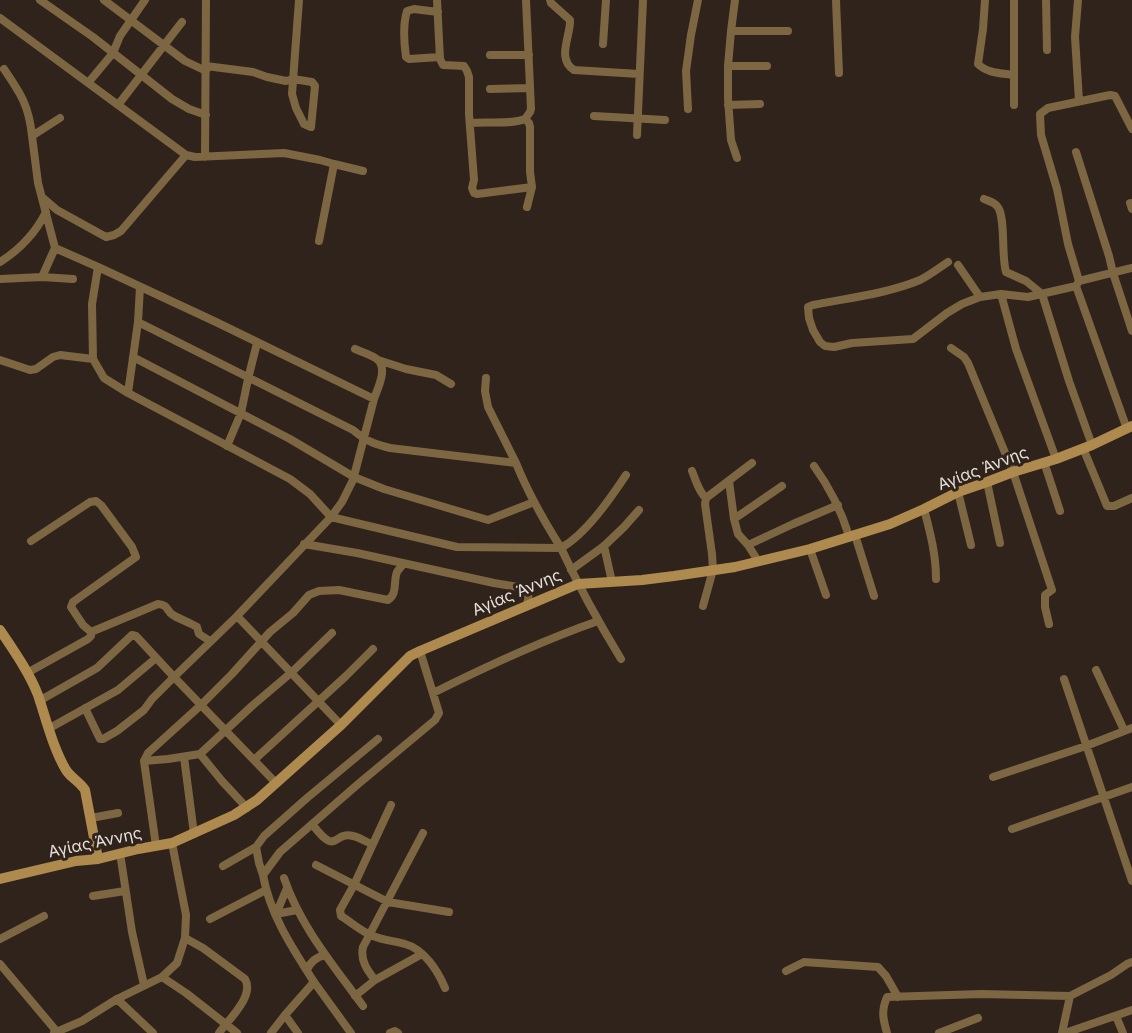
<!DOCTYPE html>
<meta charset="utf-8">
<style>
body{margin:0}
canvas{display:block;background:#2f231c}
</style>
<canvas width="1132" height="1033"></canvas>
<script>
const ctx = document.querySelector('canvas').getContext('2d');
ctx.lineJoin = 'round';
function strokePath(path, color, width, dash) { ctx.strokeStyle = color; ctx.lineWidth = width; ctx.lineCap = dash ? 'butt' : 'round'; ctx.setLineDash(dash || []); ctx.stroke(path); }
function label(font, color, halo, rows, align = 'center') {
  ctx.font = font + ' Inter,sans-serif'; ctx.lineWidth = 6; ctx.setLineDash([]); ctx.textBaseline = 'middle'; ctx.strokeStyle = halo; ctx.fillStyle = color; for (const [text, x, y, turn = 0] of rows) {
    ctx.save(); ctx.translate(x, y); ctx.rotate((+turn || 0) * Math.PI / 180); ctx.textAlign = isNaN(turn) ? turn : align; if (halo) ctx.strokeText(text, 0, 0); ctx.fillText(text, 0, 0); ctx.restore();
  }
}
const street = new Path2D(`
 M40,0l53,37 79,62 17,10 17,6
 M104,0l81,61 21,10
 M437,0l3,59 3,6 21,1 3,5 2,6v37l5,66 -2,8 2,5 3,1 55,-7
 M526,0l5,109 -1,3 -5,7 4,4 1,4v45l2,15 -5,20
 M550,0l1,3 19,17c1,15 -14,39 4,50l65,4
 M735,0l-4,31 -3,35v33l3,41 6,18
 M836,0l3,73
 M985,0l-2,29 -5,35c9,9 22,9 35,11
 M1046,0l1,50
 M1078,0l-3,37 4,64
 M438,12l-24,-3 -7,2c-4,13 -3,32 -1,46l3,2 31,-2
 M0,18l186,137 9,2 89,-4 36,7 14,4 -15,77
 M731,31h57
 M603,44l3,-44
 M490,55h39
 M206,66l47,6 14,5 19,4 7,-2 19,3 3,4 -4,41 -7,-3 -8,-16 -4,-14 7,-94
 M728,66h39
 M4,69c17,25 25,37 28,67
 M88,83l25,-30 7,-17 25,-36
 M490,89l40,-1
 M118,105l64,-83
 M728,105l32,-1
 M1014,105v-105
 M688,109l-2,-38 5,-36 7,-35
 M594,116l71,4
 M470,123c17,-2 39,2 55,-4
 M637,135l6,-135
 M1076,152l33,104 4,17 19,58
 M205,157l1,-157
 M334,164l29,7
 M43,198l14,12 49,27 8,-2 7,-4 65,-76
 M984,199c4,2 10,3 13,7 9,9 4,50 9,66l20,9 16,13 27,87 23,64
 M1130,203l2,6
 M55,248l43,19 -6,37 1,55 11,19 24,15
 M0,262c19,-12 36,-30 46,-50
 M948,262c-9,6 -18,13 -28,18 -34,14 -72,18 -107,25l-5,2 1,11 4,12 7,12 5,4 9,1 18,-4 61,-4 34,-26 15,-9 18,-7 21,-3 27,3 48,-11 3,-5 53,-13
 M958,265l22,32
 M98,267l118,55 158,77 -21,81 -11,22 -11,15 -94,99 104,109
 M42,277l31,2
 M0,279l42,-2 13,-29 -17,-65 -6,-47 28,-18
 M1079,281l-11,-37 -11,-55 -16,-54 -1,-21 8,-6 62,-13 5,1 17,33
 M1076,286l51,143
 M140,287l-2,35 -10,71 162,86 20,15 21,23 126,30 104,1c18,39 38,75 60,111
 M1001,294l15,55 40,110
 M138,322l215,108c13,11 21,14 37,18l126,15c12,30 28,58 45,85 25,-14 49,-49 65,-73
 M951,348l13,9 4,6 45,109 39,118 -7,5v12l4,17
 M355,349c7,3 18,6 23,11 10,9 -1,30 -4,39
 M133,357l157,82 64,38 30,12 104,31 46,-18
 M0,360l30,10 6,-1 17,-12 7,-2 33,4
 M378,360l28,9 30,6 15,9
 M486,378l-1,13 3,16 28,56
 M227,446l14,-33 7,-34 9,-36
 M1083,448l24,58h7l18,-8
 M1044,462l16,49
 M814,466c16,22 27,44 35,70
 M692,471c4,9 6,20 14,27
 M729,481l5,38 4,15 10,11 10,16
 M987,482l13,61
 M958,492l13,53
 M924,509c6,23 12,45 12,70
 M734,519l48,-33
 M855,535l19,61
 M304,544l53,9 137,30 30,5c7,4 4,10 3,17
 M748,545l45,-21 45,-19
 M604,546l8,36
 M810,549l16,46
 M571,570l33,-24 20,-19 15,-17
 M703,606l10,-36 -1,-16 -7,-50 1,-6 46,-35
 M237,616l-63,61 102,106
 M91,632l67,-28c11,1 8,7 15,11 8,5 16,7 24,12l2,7 11,7
 M1096,670l28,60
 M27,673l61,-34 3,-3v-4l-8,-7 -12,-18 2,-5 63,-45 -4,-10 -31,-42 -5,-4 -6,1 -59,39
 M1064,679l68,202
 M433,693c54,-27 108,-52 165,-72
 M39,701l58,-33 35,-33 4,1 38,41 -22,22 -8,11 -27,21 -14,8h-3l-15,-31
 M48,729l70,-39 38,-32
 M200,754l22,27 25,27
 M184,757l10,77
 M254,760l92,-84 27,-27
 M144,761l24,-2 32,-5 53,-49 39,-33 40,-39
 M993,777l93,-31 46,-18
 M391,805l-37,80 -14,25 1,6c10,6 21,16 32,20 10,4 21,5 32,8 19,5 33,27 40,44
 M91,818l27,-5
 M312,824c26,34 20,7 41,12 6,1 13,6 19,8
 M1012,829l120,-42
 M156,846l-12,-85 4,-8 53,-48 31,-31 38,-42 23,-19 16,-18 10,-4 20,-1 49,10c10,-7 5,-18 9,-28 2,-3 4,-5 6,-8
 M256,847l3,16 4,12
 M120,853l12,79 12,53
 M316,865l72,37 61,10
 M223,866l33,-19 8,-11 43,-38 71,-59
 M284,878c16,48 50,88 79,128
 M93,896l32,-5
 M276,914l11,-26
 M276,914l21,-4
 M210,919l56,-29
 M185,938l18,10 42,31c10,17 -17,41 -26,54
 M0,939l44,-23
 M0,964l58,69
 M307,970c3,-8 9,-13 18,-15
 M786,971l18,-9 74,5 8,9 12,21
 M162,977l24,16 51,40
 M375,980c-8,-10 -15,-20 -12,-33l60,-114
 M314,982l37,51
 M355,996l20,-16 47,-26
 M1070,996l41,-21 16,-11 5,-2
 M117,999l36,34
 M285,1015l13,18
 M1116,1016l7,17
 M54,1033l28,-12 35,-22 45,-22 15,-14 8,-25 1,-23 -14,-72
 M271,1033l14,-18 29,-33c-21,-33 -44,-67 -51,-107l17,-23 77,-67 78,-65 4,-7 -19,-62
 M390,1033l5,-2 3,2
 M887,1033c-4,-14 -6,-22 0,-36l94,-3 89,2 -8,37
 M939,1033l39,-15
 M1065,1033l67,-23`);
const secondary = new Path2D(`
 M0,630c14,21 29,42 38,65 8,24 15,53 28,75 5,8 13,11 19,20l13,69
 M0,879l76,-18 22,-2 40,-10 34,-6 62,-28 23,-15 84,-75 69,-69 10,-5 158,-67 64,-4 32,-4 61,-9 75,-18 80,-25 34,-15 34,-17 29,-10 26,-10 43,-13 36,-14 40,-19`);
const streetNames = [
 ["Αγίας Άννης",983,469,-21],
 ["Αγίας Άννης",517,593,-23],
 ["Αγίας Άννης",95,843,-12]
];
strokePath(street, '#7d6642', 8);
strokePath(secondary, '#af8a4e', 10);
label('16px', '#e8e0db', '#2f231c', streetNames);
</script>
